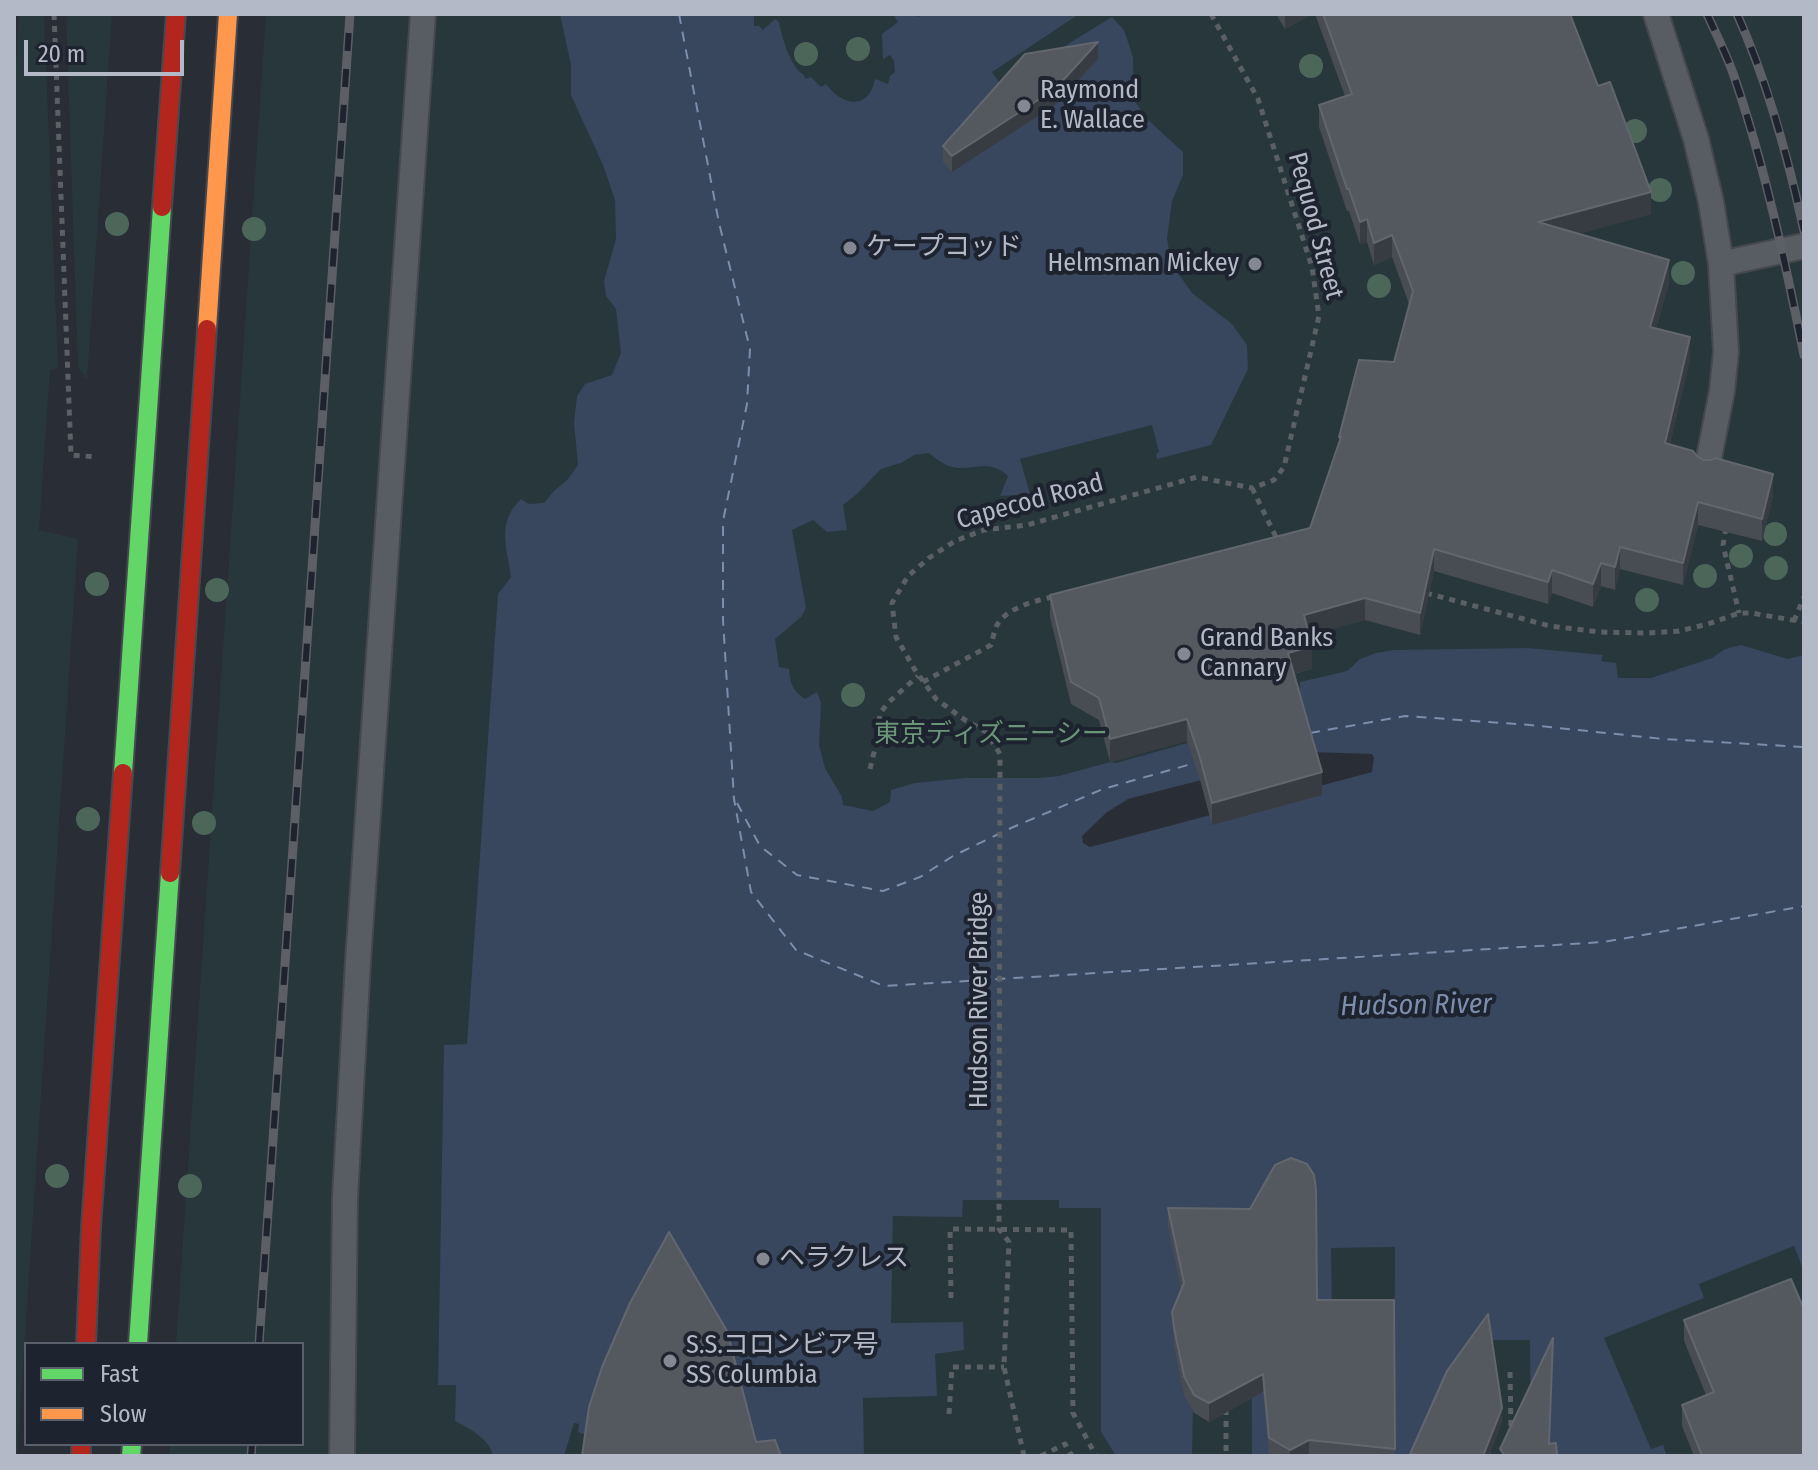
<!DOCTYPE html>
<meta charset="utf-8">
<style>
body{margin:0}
#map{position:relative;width:1818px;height:1470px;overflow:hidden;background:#292d35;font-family:"Fira Sans Condensed",sans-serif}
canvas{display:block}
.frame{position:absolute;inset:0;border:16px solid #b3b9c6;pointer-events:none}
.legend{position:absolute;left:24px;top:1342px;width:280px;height:104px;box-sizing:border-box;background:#1d232f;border:2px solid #595f6b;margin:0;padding:10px 14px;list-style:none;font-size:24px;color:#b3b9c6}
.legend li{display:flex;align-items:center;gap:16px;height:40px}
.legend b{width:40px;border:2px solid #595f6b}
.scale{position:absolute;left:24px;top:40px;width:160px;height:36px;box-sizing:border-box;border:4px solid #b3b9c6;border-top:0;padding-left:10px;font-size:24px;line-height:28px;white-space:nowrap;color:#b3b9c6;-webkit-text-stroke:6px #1d232f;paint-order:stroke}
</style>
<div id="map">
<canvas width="1818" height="1470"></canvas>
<div class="frame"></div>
<ul class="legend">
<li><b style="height:10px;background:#63d668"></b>Fast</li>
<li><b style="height:10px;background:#ff974d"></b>Slow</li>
</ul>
<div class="scale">20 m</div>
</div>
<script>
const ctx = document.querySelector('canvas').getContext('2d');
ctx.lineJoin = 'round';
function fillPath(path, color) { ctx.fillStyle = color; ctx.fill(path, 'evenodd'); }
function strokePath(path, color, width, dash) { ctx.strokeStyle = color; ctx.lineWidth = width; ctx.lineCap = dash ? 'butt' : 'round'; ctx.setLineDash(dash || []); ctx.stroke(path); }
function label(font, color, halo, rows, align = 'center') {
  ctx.font = font + ' "Fira Sans Condensed","Noto Sans JP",sans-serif'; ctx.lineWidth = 8; ctx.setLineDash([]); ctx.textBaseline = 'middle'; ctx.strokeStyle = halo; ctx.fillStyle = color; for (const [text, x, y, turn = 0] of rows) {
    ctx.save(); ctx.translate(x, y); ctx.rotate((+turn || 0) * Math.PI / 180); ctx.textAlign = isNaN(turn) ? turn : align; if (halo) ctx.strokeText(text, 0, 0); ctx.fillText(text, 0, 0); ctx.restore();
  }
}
const green = new Path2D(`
 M19,14h25l14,354 -8,2 -11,160 39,9 -61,917h-3v-1359z
 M66,14h46l-25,366 -9,-13z
 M266,14h1538v1442h-1635l1,-12h132v-100h-126z`);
const water = new Path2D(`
 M560,14h194v12h5l4,4 12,-11 4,3c3,15 11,45 25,53l1,4 6,-2 10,10 5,-3c16,22 43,27 49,-5l13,5 2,-8 5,-4 -1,-11 -4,-6 -7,4 -1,-25 16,-12 -5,-8h20l5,3 5,-3h156l-87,58 9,13 111,-68 12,13 9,27 1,43 12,18 37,34v23l-11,26 -5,37 4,25 21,30 40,31 15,21 1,24 -37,76 -54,14 -1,-5 3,-2 -7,-27 -132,34 10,35 -30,2 8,-20c-18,-16 -29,-7 -50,-8 -12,-1 -20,-8 -29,-15l-15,2 -13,8 -20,6 -24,25 -14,11 4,25 -20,2 -14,-12 -21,10 14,78 -5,9 -26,22 4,28 10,2c1,15 4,22 16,30l12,-7 4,11 -2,42 6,23 17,29 1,8 30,6 17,-9 1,-12 24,-7 50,-5h74l20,-2 51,-14 6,1 182,-51 2,-30 47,-11 13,-12 16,-6 18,-3 134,-2 75,7 -2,6 15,2 2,15h33l61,-20 13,-9 16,-4 47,14 16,-4v617l-10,-26 -95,38 5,14 -100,40 47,111 12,-4 4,11h-136l-1,-116h-38l-1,116h-97l1,-209 -64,1 3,208h-82l-1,-244 -57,145 -2,99h-76l-15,-24v-224h-42v-8h-96l-1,17 -69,-1 -2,107 72,-1 1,28 -29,4 2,42 -74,2 1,58h-114l-161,-20 -11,-4 1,-8 -5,-1 -10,33h-71c-3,-17 -23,-27 -38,-35l1,-36h-18l6,-340 23,-1 31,-450 13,-17c-4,-30 -15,-54 10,-78l8,5 15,-1 10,-12 14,-12 10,-14 -4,-43 3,-26 8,-12 27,-9 9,-22 -5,-44 -10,-13 -2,-15 12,-42 -1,-39 -12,-35 -32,-70v-30z`);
const pier = new Path2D(`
 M1310,752l62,2 2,4 -2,14 -282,75 -7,-4 -1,-7 24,-23 22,-14z`);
const ferry = new Path2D(`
 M679,14l40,209 31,126 -3,55 -24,117v99l11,179 17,93 45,58 88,36 720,-44 200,-36
 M1310,733l95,-17 125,9 133,14 141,8
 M737,803l23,43 37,29 86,16 37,-14 33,-21 58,-28 92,-39 92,-26`);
const path = new Path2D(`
 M54,14l17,441 26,2
 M1211,14l47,85 54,168 7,49 -35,151 -10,13 -22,8
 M1252,488l26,53
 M1726,528l-3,17 16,68
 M1426,593l124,33 50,6 49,1 30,-2 29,-7 31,-11h12l53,9
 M1794,621l10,-24
 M923,682l68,-37c2,-6 3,-15 6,-20 10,-18 41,-25 60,-29
 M870,769l7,-29 3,-27 9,-11 29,-26
 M951,1298l-1,-69 121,1 2,183 23,43
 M1510,1372l1,59
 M1226,1409v47
 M949,1414l3,-47h52
 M1024,1456l-20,-89 5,-125 -10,-13 1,-475 -14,-22 -21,-12 -29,-21 -21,-29 -19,-33 -4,-34 16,-27 21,-18 26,-17 29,-11 43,-5 170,-48 55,11
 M1041,1456l24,-12 7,12`);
const lane = new Path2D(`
 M1656,14l40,125 15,63 10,62 5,88 -4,39 -15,77
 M1721,264l83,-18
 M342,1456l3,-258 13,-237 65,-947`);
const fast = new Path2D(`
 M123,773l39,-566
 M138,1344l32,-471
 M131,1456l1,-12`);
const slow = new Path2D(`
 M207,329l21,-315`);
const jam = new Path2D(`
 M162,207l14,-193
 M170,873l37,-544
 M86,1344l5,-117 32,-454
 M81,1444v12`);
const rail = new Path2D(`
 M1707,14c9,20 20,41 27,62 31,91 51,185 70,279
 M1737,14c31,69 51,143 67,217
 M259,1344l91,-1330
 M251,1456l1,-12`);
const trees = [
 [858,49],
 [806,54],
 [1311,66],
 [1635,131],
 [1660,190],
 [117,224],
 [254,229],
 [1683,273],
 [1379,286],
 [1775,534],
 [1741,556],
 [1776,568],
 [1705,576],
 [97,584],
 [217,590],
 [1647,600],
 [853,695],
 [88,819],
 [204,823],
 [57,1176],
 [190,1186]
];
const wall = new Path2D(`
 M1276,14h36l-27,15z
 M1315,14h255l28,72 53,128 -73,20 91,49 -13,45 34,31 -20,85 27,12 76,40 -11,45 -64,-16 -15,60 -63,-16 -5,21 -14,-4 -8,21 -41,-14 -4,11 -114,-33 -14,64 -55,-15 -56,15 3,34 -18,5 28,121 -110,30 -12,-45 -13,-39 -77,21 -11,-42 -28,-16 -21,-87v-22l260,-67 29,-84v-7l55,-75 15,-58 -17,-47 -18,8 -7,-23 -7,2 -11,-33h-2l-28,-84v-22l26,-9z
 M1098,59l-43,46 -103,67 -9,-10v-16z
 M1168,1208l149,92h77l1,156h-126l-6,-64 -54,30 -15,-9 -10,-18 -10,-48 -2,-35 9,-23 -13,-63z
 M1803,1307l1,149h-110l-12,-30v-21l24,-10 -22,-54v-21z`);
const shadedWall = new Path2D(`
 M1285,14h27l-27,15z
 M1098,42v17l-43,46 -103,67v-16z
 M1651,192v22l-113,31v-23z
 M1367,219v23l-7,2v-22z
 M1392,235v22l-18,8v-22z
 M1669,260v23l-19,66v-22z
 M1690,337v22l-25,106v-22z
 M1773,474v22l-11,45v-22z
 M1698,502v23l-15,60v-22z
 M1620,547v22l-5,21v-23z
 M1434,549v22l-14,64v-22z
 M1601,563v23l-8,21v-23z
 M1552,570v23l-4,11v-22z
 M1365,598v22l-61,17v-22z
 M1312,646v23l-24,6v-22z
 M1187,719v22l-77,21v-23z
 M1322,772v23l-110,30v-22z
 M1263,1374v18l-54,30v-19z
 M1502,1408v15l-13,33h-6z
 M1309,1440v16h-19v-6z`);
const building = new Path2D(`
 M1323,14h247l28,72 12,-4 41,110 -113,30 131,38 -19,67 40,10 -25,106 28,8 4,5 6,4h8l4,-2 58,16 -11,45 -64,-17 -15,61 -63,-16 -5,20 -14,-4 -8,21 -41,-14 -4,12 -114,-33 -14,64 -55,-15 -61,17 8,31 -24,7 34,119 -110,31 -12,-45 -13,-39 -77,20 -11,-41 -28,-16 -21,-87 260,-67 31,-91h-2l20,-77 35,2 19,-71 -21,-56 -18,8 -7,-24 -7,3 -11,-33h-2l-28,-84 33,-11z
 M1098,42l-43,47 -103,67 -9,-10 82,-92z
 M1291,1158l16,6 7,11 2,15 1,110h77l1,149 -86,-9 -19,10 -21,-12 -6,-64 -54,29 -15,-8 -10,-19 -10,-48 -2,-16 12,-29 -16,-75 82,1 25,-44z
 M669,1232l58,99 29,111 19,-2 6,16h-199l7,-49 13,-40 28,-64z
 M1791,1279l12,28 1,-1v150h-102l-20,-51 32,-13 -30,-72z
 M1488,1314l14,94 -19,48h-53l-20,-2 37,-83z
 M1553,1338l-4,106 7,-1 1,13h-52l-5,-7z`);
const markers = [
 [1024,106,8,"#838893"],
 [850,248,8,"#838893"],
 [1255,264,8,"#838893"],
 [1184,654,8,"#838893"],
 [763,1259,8,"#838893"],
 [670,1361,8,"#838893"]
];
const poiNames = [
 ["Raymond",1040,91],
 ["E. Wallace",1040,121],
 ["ケープコッド",866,248],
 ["Helmsman Mickey",1239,264,"right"],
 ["Grand Banks",1200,639],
 ["Cannary",1200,669],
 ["ヘラクレス",779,1259],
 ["S.S.コロンビア号",686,1346],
 ["SS Columbia",686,1376]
];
const streetNames = [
 ["Pequod Street",1315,226,75],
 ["Capecod Road",1030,502,-15],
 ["Hudson River Bridge",980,1000,-90]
];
const parkNames = [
 ["東京ディズニーシー",991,735]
];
const waterNames = [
 ["Hudson River",1416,1006,-1]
];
fillPath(green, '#27373b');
fillPath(water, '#38465e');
fillPath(pier, '#292d35');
strokePath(ferry, '#7c8eac', 2, [10, 8]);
strokePath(lane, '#45484e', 28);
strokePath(fast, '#45484e', 22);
strokePath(slow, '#45484e', 22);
strokePath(jam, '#45484e', 22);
strokePath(path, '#5b6067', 5, [6, 6]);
strokePath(lane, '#585c63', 24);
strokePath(fast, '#63d668', 18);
strokePath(slow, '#ff974d', 18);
strokePath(jam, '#b3261e', 18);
strokePath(rail, '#5d5f66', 9);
strokePath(rail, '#1d232f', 6, [18]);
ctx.fillStyle = '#4d665a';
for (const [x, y] of trees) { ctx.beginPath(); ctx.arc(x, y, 12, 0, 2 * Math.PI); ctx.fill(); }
fillPath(wall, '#484c53');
fillPath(shadedWall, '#373b42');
fillPath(building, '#54585f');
strokePath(building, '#62676f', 2);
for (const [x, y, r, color] of markers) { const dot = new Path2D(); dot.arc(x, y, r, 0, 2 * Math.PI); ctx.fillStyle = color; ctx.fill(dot); strokePath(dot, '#1d232f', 3); }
label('26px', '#b3b9c6', '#1d232f', poiNames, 'left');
label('26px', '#b3b9c6', '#1d232f', streetNames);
label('26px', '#6b9578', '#1d232f', parkNames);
label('italic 28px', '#7c8eac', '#1d232f', waterNames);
</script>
